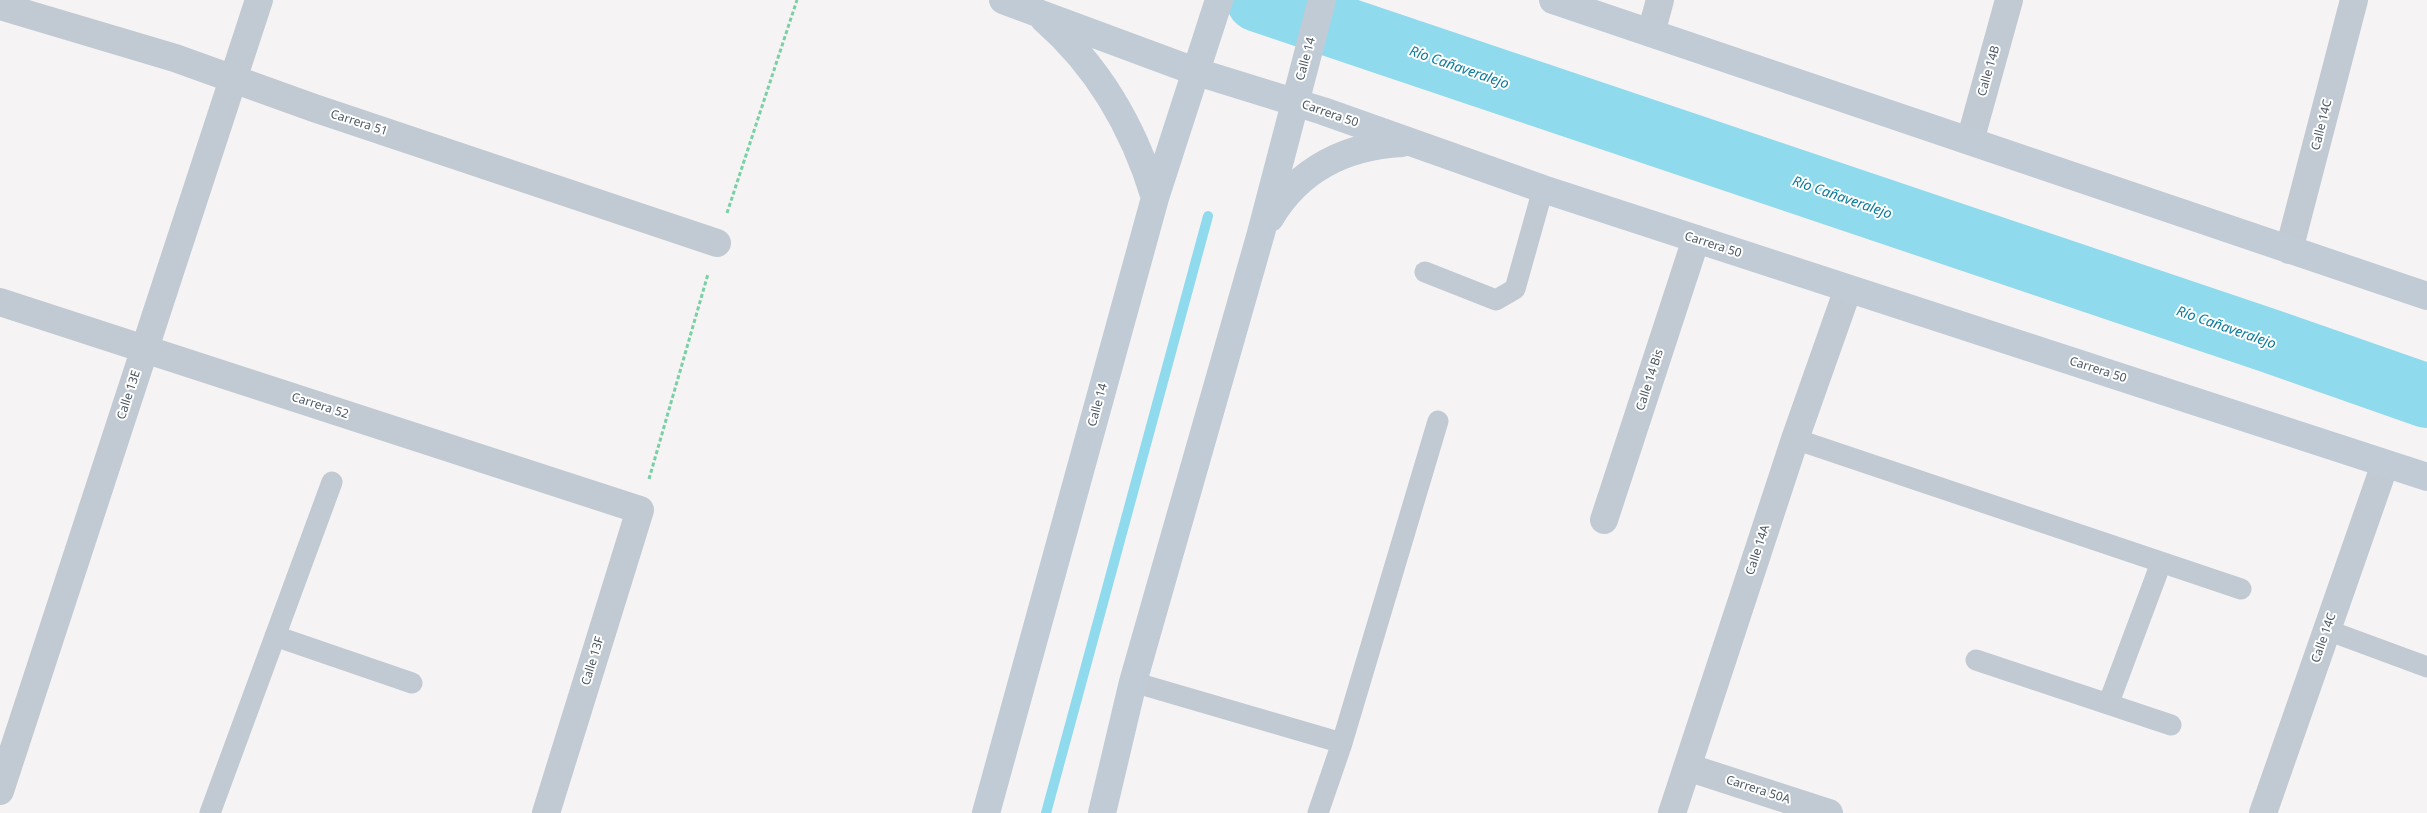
<!DOCTYPE html>
<meta charset="utf-8">
<style>
body{margin:0}
canvas{display:block;background:#f5f3f3}
</style>
<canvas width="2427" height="813"></canvas>
<script>
const ctx = document.querySelector('canvas').getContext('2d');
ctx.lineJoin = 'round';
function strokePath(path, color, width, dash) { ctx.strokeStyle = color; ctx.lineWidth = width; ctx.lineCap = dash ? 'butt' : 'round'; ctx.setLineDash(dash || []); ctx.stroke(path); }
function label(font, color, halo, rows, align = 'center') {
  ctx.font = font + ' "Noto Sans",sans-serif'; ctx.lineWidth = 4; ctx.setLineDash([]); ctx.textBaseline = 'middle'; ctx.strokeStyle = halo; ctx.fillStyle = color; for (const [text, x, y, turn = 0] of rows) {
    ctx.save(); ctx.translate(x, y); ctx.rotate((+turn || 0) * Math.PI / 180); ctx.textAlign = isNaN(turn) ? turn : align; if (halo) ctx.strokeText(text, 0, 0); ctx.fillText(text, 0, 0); ctx.restore();
  }
}
const stream = new Path2D(`
 M1046,813l162,-597`);
const river = new Path2D(`
 M1258,0l1012,341 157,55`);
const path = new Path2D(`
 M727,213l70,-213
 M649,479l59,-205`);
const lane = new Path2D(`
 M1425,272l71,28 19,-11 28,-100
 M1795,439l446,150
 M2327,630l100,37
 M275,636l137,47
 M1976,660l195,65
 M1133,682l209,61 -24,70
 M2109,702l52,-139
 M1342,743l96,-322
 M210,813l122,-331`);
const street = new Path2D(`
 M0,6l175,52 139,50 403,135
 M1651,33l9,-33
 M1970,141l39,-141
 M2289,250l65,-250
 M0,302l640,208 -94,303
 M1604,520l92,-281
 M1687,767l142,46
 M0,791l259,-791
 M1672,813l123,-374 53,-150
 M2263,813l122,-349`);
const secondary = new Path2D(`
 M1003,0l194,72 126,39 220,78 884,288
 M1553,0l874,296
 M1044,19c56,49 90,109 111,179
 M1270,218c29,-49 76,-72 132,-75
 M986,813l169,-615 64,-198
 M1102,813l31,-131 128,-449 61,-233`);
const streetNames = [
 ["Calle 14",1306,59,-75],
 ["Calle 14B",1989,71,-74],
 ["Carrera 50",1330,114,19],
 ["Carrera 51",359,123,18],
 ["Calle 14C",2322,125,-76],
 ["Carrera 50",1713,245,18],
 ["Carrera 50",2098,370,18],
 ["Calle 14 Bis",1650,380,-72],
 ["Calle 13E",129,395,-72],
 ["Calle 14",1098,405,-75],
 ["Carrera 52",320,406,18],
 ["Calle 14A",1758,550,-72],
 ["Calle 14C",2324,638,-71],
 ["Calle 13F",593,661,-73],
 ["Carrera 50A",1758,790,18]
];
const waterNames = [
 ["Río Cañaveralejo",1459,68,19],
 ["Río Cañaveralejo",1842,198,19],
 ["Río Cañaveralejo",2226,328,19]
];
strokePath(stream, '#90daee', 10);
strokePath(river, '#90daee', 64);
strokePath(path, '#7ad0a6', 3, [4, 2.5]);
strokePath(lane, '#c1cad2', 21);
strokePath(street, '#c1cad2', 28);
strokePath(secondary, '#c1cbd6', 28);
label('12px', '#4a5661', '#fff', streetNames);
label('italic 14px', '#0c7c9b', '#fff', waterNames);
</script>
